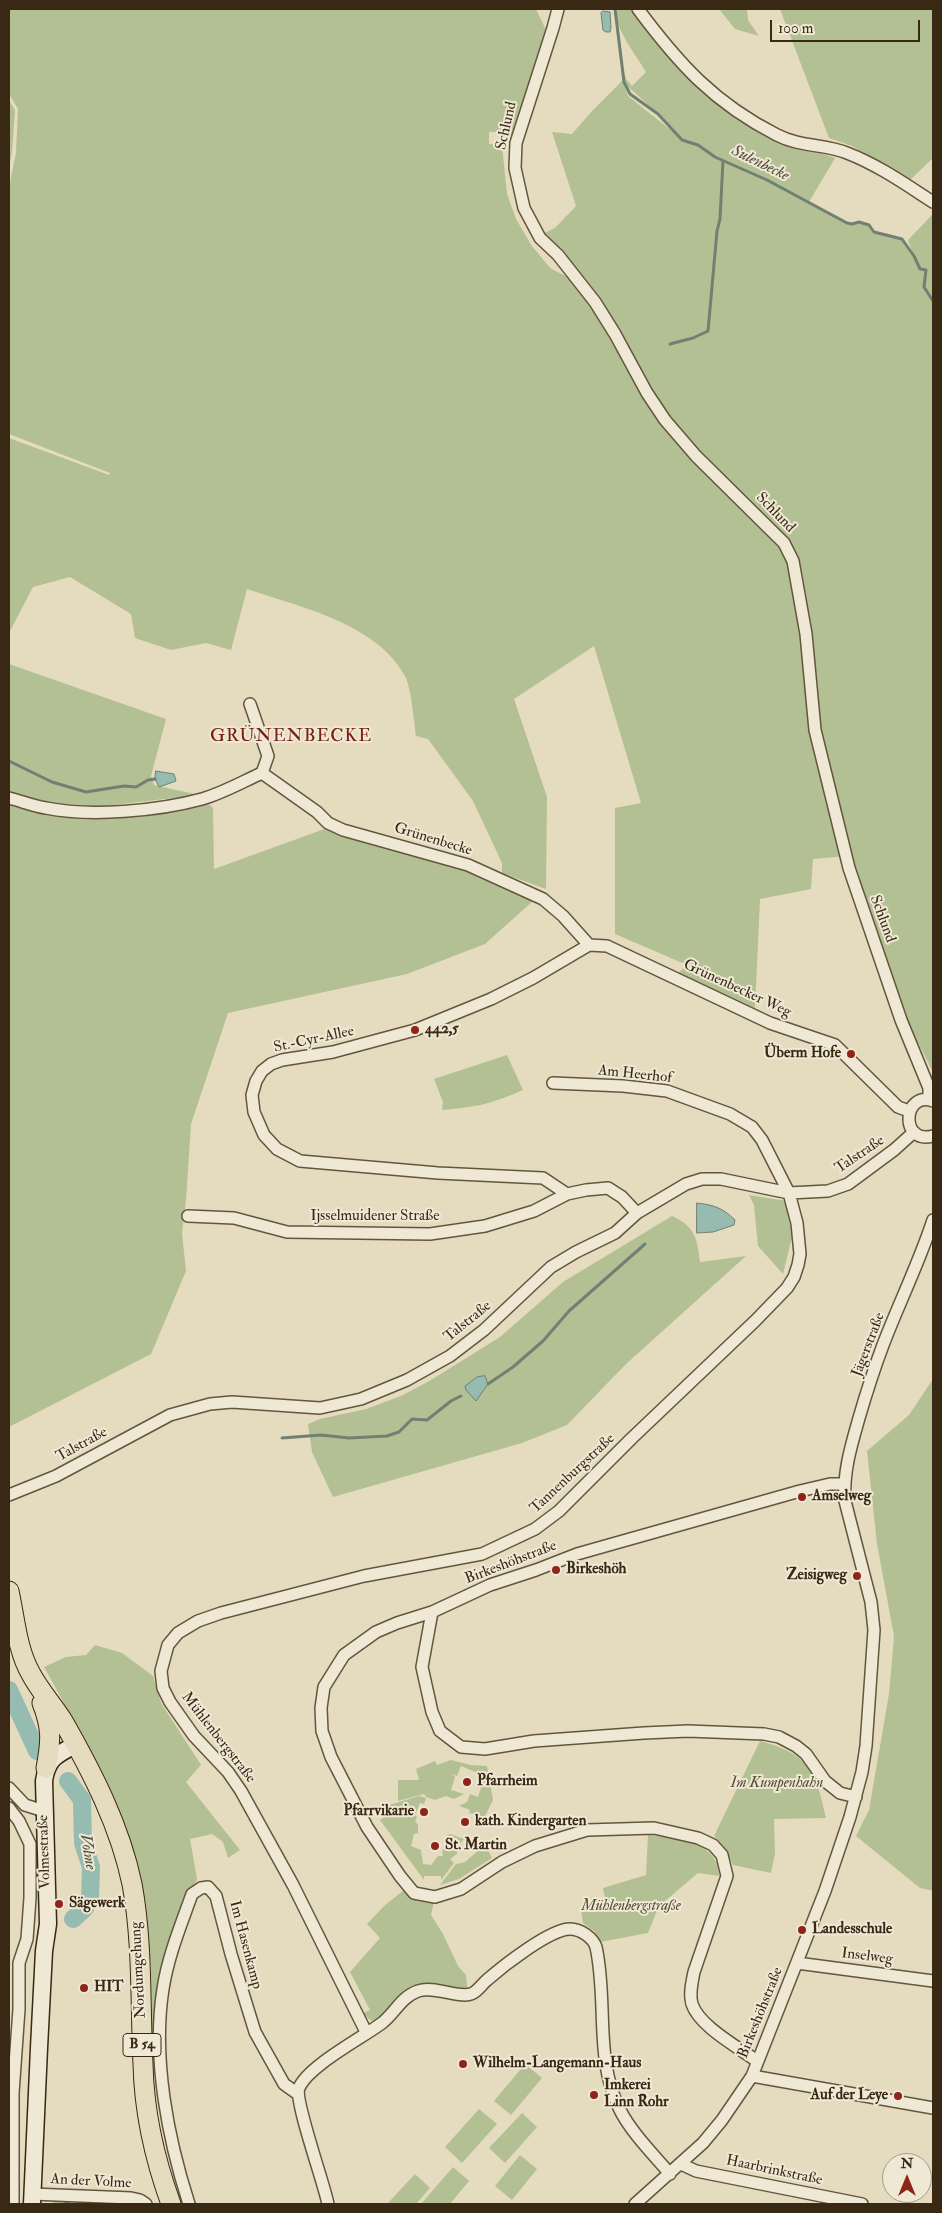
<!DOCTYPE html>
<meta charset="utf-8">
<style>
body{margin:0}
#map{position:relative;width:942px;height:2213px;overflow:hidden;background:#e5dbbe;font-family:"IM FELL Double Pica",serif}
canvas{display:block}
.frame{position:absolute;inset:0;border:10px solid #392814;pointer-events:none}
.north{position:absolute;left:882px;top:2153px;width:50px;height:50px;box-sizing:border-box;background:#eee8d5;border:1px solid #a69b88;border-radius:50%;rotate:0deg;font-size:14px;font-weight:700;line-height:20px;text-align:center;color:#392814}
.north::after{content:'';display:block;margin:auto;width:18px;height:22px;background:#8f2418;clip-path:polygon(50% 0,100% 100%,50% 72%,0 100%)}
.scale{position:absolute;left:770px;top:20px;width:150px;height:22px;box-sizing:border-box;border:2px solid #392814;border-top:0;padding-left:6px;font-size:15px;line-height:18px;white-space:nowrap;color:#392814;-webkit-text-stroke:4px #eee8d5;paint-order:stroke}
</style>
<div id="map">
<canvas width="942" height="2213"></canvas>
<div class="frame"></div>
<div class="north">N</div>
<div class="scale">100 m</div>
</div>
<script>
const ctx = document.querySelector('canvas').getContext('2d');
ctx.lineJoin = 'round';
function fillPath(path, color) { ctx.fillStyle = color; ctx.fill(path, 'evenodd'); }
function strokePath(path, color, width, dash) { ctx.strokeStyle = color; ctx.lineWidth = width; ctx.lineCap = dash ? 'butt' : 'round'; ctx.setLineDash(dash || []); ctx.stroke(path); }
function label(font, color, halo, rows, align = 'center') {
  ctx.font = font + ' "IM FELL Double Pica",serif'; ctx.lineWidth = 4; ctx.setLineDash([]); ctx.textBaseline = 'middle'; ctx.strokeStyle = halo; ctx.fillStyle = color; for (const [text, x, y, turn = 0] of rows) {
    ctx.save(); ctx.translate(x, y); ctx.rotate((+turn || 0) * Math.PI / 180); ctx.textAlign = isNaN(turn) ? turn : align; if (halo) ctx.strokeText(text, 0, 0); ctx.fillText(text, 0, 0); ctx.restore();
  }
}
const green = new Path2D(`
 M9,9h527l10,21 -34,106 -10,-4h-13v12l13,1 5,49 9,25 16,27 18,22 29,15 35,52 31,60 18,27 33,36 75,73 10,13 9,18 12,73 7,78 35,135 -8,-53 -17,-64 -10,-99 -13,-73 -10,-19 -12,-14 -38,-35 -67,-72 -18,-26 -33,-62 -21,-32 -15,-22 -40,-43 13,-6 21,-22 -24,-74 20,2 20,-23 30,-30 1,-13 3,11 6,7 14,-14c-11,-19 -30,-41 -31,-63h19l46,57 30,29 66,43 59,20 -26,44 38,21 5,1 7,-2 10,3 5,7 28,7 11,15 -5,-14 25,-26v858l-25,-49 -36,-101 -26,-66 -33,3 -2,30 -51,10 -5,109 -77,-35 9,-8 -72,-31v-126l26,-5 -47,-157 -80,53 33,98 -1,92 -44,-16v-10l-29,-62 -45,-62 -12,-3c-2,-14 -5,-50 -11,-60 -29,-53 -105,-69 -158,-87l-16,61 -25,-7 -35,7 -36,-12 -4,-24 -61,-37 -37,10 -24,46v-195l100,37 1,-2 -101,-39v-247l7,-34 2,-44 -9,-15zM623,82l35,32 19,21 -49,-39z
 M719,9h28l1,11 11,16 -24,-7z
 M780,9h153v149l-23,22 -58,-34 -23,-8z
 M9,100l6,10 -3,42 -3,15z
 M9,664l157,55 -15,57 3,9 45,10 -112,13 -40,-6 -38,-10z
 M206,802l7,6 1,61 116,-42 136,43 67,31 -48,43 -78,30 -179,39 -37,111 -5,76 -4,33 4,38 -35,83 -142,73v-624l77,14z
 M507,1055l16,35c-32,14 -46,17 -81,20l1,-8 -9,-23z
 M749,1195l37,6 6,36 -9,37 -25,-28 -4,-41z
 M672,1216c24,11 25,23 28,46l46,-6 -120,108 -59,61 -45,18 -189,54 -21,-45 -4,-28 12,-5 46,-10 35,-13 30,-16 69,-43 63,-55z
 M933,1379v512l-13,-3 -64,-52 13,-26 20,-116 5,-58 -17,-92 -10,-93 42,-36z
 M95,1645l27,8 31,23 8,27 40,62 -15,17 54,68 -12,8 -5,-16 -11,-8 -22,5 7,40 -33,85 -12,99 -1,-97 -8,-62 -51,-150 -48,-87 22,-10 20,-2z
 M760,1741c49,13 56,30 66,77l-52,1 1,34 -4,20 -38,-8 -9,-19 -10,-10z
 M451,1760l20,5 16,1 6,34 -9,18v4h-8l2,-7 -9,-2 1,-3 -11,-4 8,-4 3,-8 8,3 3,-9 -3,-2 4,-11 -21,-9 -4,10 -5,-2 3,3 -4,13 13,4 -10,5 -8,-3 -11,4 -9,-3 -2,-3 -26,7v-21h21l-3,-11 19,-8 2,4z
 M419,1796l7,2 -2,6 -4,-1 -5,12 2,2 -2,5 3,2v9l-4,1 -3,12 10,4 2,14 8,1 7,-9h5l-1,-5 8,-8 -4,-7 4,-2 14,5 -7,8v7l-7,5 4,4 -13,17v-4h-17v4l-44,-60 6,-4v-10z
 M648,1835c25,3 72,6 71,41l-21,-3 -39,33 -11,27 -48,9 -5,-10 -12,-9 -2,-14 25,-5 -3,-16 43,-13z
 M485,1845l7,13 -33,21 -19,6 16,-21 9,-2z
 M408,1887l27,10 -4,18 12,19 15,32 8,9 2,20 -44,-5 -42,33 -12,-3 -7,-7 7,-3 -20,-38 30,-34 -13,-14 17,-18z
 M525,2064l17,14 -31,37 -17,-14z
 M479,2109l18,15 -35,39 -17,-16z
 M522,2113l15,14 -32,36 -16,-15z
 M520,2155l17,14 -25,31 -17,-14z
 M453,2167l16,14 -19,23h-29z
 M415,2174l15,14 -14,16h-29z
 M59,2200l70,3 2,1h-78v-2z`);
const water = new Path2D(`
 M603,11l7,1 1,16 -1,4h-4l-3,-2 -2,-17z
 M156,771l18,3 2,7 -17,6 -4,-8z
 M697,1203c17,2 26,5 38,17l-1,5 -21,7 -16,1z
 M485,1376l3,8 -12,17 -10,-11 -1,-4 12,-9z`);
const stream = new Path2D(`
 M615,9l9,73 6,12 28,20 24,26 16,5 17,12 52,23 80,43 5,1 7,-2 10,3 5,7 28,7 12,17 6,13 6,1 -2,17 9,14
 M670,344l23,-6 15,-7 9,-100 3,-12 3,-58
 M9,761l43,21 34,10 38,-6 12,1 12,-7 7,-1
 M488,1384l25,-17 30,-26 26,-30 76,-67
 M282,1438l39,-3 28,3 38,-2 12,-4 13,-13 15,1 24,-19 10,-5
 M62,2199l7,5`);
const river = new Path2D(`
 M9,1690l28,61
 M68,1781l14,19 1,43 8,24 -1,32 -5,9 -12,11`);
const street = new Path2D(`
 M558,9l-5,19 -37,115 -1,25 9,40 16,30 18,17 37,47 20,32 32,59 18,27 31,36 88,87 9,18 13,73 9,96 34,138 52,152 28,68v12
 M638,9c41,55 76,94 139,126 23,12 48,9 70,18 31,12 58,31 86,49
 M250,704l18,52 -6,17
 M9,798c12,3 24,8 37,10 44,9 112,3 156,-9 21,-6 40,-17 60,-26l55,39 11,11 15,7 125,35 75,34 20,17 26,29
 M589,945l18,1 163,77 65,22 63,62 11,4
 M933,1101c-30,-11 -34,44 0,35
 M567,1194l-24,-16 -105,-5 -138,-12 -23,-12 -13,-14 -10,-23 -2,-17 4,-14 6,-10 9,-7 11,-4 51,-8 82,-22 76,-31 42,-21 56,-33
 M188,1216l46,2 53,14 143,2 55,-8 49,-15 33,-17 19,-4 22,-2 14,9 15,16
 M9,1495l47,-19 114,-61 40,-11 22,-2 88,6 41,-9 46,-19 43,-24 34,-26 67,-63 25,-15 39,-19 22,-20 49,-29 16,-5h19l68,14 39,-2 20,-7 46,-34 20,-18
 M432,1612l-10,55 10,45 8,19 21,16 24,2 49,-8 110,-8 44,-2 76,3 15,3 17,9 10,8 19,27 15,12 16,4
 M9,1788l16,17 19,6
 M9,1808l10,13 11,23v54l-3,41 -8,24v46l-6,84v111
 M797,1963l136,18
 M366,2032l-73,-147 -52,-94 -13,-19 -34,-36 -24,-34 -7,-14 -2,-17 7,-26 10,-12 20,-12 23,-8 143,-37 118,-22 53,-25 24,-18 73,-73 123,-117 32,-33 7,-11 4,-12 2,-11 -3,-31 -8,-30 -27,-53 -10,-13 -22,-13 -63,-23 -44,-5 -70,-3
 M757,2061c-19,-14 -58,-35 -65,-57 -3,-10 0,-22 2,-32l33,-96 -5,-21 -9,-10 -15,-7 -44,-10 -67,2 -52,16 -33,16 -41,27 -26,8 -21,-4 -14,-17 -33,-49 -36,-70 -9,-26 -1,-23 3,-21 20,-32 32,-23 21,-9 35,-11 58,-27 46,-15 41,-16 223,-63 30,-7h14
 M752,2076l181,32
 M681,2164l15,7 166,33
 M32,2194l99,4 9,2 6,4
 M189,2204c-21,-65 -37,-146 -26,-215 5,-33 18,-64 29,-95l9,-6 7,-1 8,9 15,58 24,78 29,52 14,10
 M328,2204c-4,-21 -34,-104 -29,-116 9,-22 63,-50 83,-65 13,-10 19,-26 36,-32 17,-6 43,9 55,2 6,-3 9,-9 14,-13 16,-14 63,-51 83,-51 11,0 23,9 26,18 12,54 -2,112 24,163 11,22 34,45 50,64
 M635,2204l68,-61 19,-23 30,-44 73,-185 25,-74 12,-45 4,-26 8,-116 -3,-28 -26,-101c-2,-29 6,-55 14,-83 7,-24 15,-49 24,-73 16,-42 36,-82 50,-125`);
const secondary = new Path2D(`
 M32,2204l7,-156 5,-97 4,-27 -4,-143c3,-22 12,-26 31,-36`);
const primary = new Path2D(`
 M9,1591c6,27 8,59 22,83 9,17 22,31 32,47 29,51 57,105 69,163 11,59 8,121 11,180 1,47 12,96 28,140
 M42,1703c10,25 9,39 4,65`);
const markers = [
 [415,1030,5,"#8f2418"],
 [851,1054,5,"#8f2418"],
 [802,1497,5,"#8f2418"],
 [556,1570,5,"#8f2418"],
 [857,1576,5,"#8f2418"],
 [467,1782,5,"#8f2418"],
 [424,1812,5,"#8f2418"],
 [465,1822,5,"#8f2418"],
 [435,1846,5,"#8f2418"],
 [59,1904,5,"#8f2418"],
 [802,1930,5,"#8f2418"],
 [84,1988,5,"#8f2418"],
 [463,2064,5,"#8f2418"],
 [594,2095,5,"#8f2418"],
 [898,2096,5,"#8f2418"]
];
const shields = [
 [142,2045,38]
];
const shieldNames = [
 ["B 54",142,2045]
];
const streetNames = [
 ["Schlund",507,126,-77],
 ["Schlund",775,513,46],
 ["Grünenbecke",433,840,17],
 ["Schlund",882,919,70],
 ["Grünenbecker Weg",737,989,25],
 ["St.-Cyr-Allee",314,1040,-12],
 ["Am Heerhof",635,1075,6],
 ["Talstraße",860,1155,-34],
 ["Ijsselmuidener Straße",375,1217],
 ["Talstraße",468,1322,-39],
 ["Jägerstraße",869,1345,-69],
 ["Talstraße",82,1445,-29],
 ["Tannenburgstraße",573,1474,-43],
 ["Birkeshöhstraße",511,1563,-21],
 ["Mühlenbergstraße",218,1738,52],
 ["Volmestraße",45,1852,-92],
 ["Im Hasenkamp",245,1945,75],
 ["Inselweg",867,1957,7],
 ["Nordumgehung",139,1970,-93],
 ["Birkeshöhstraße",761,2013,-68],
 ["Haarbrinkstraße",774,2171,12],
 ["An der Volme",91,2182,3]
];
const poiNames = [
 ["442,5",425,1030],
 ["Überm Hofe",841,1054,"right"],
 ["Amselweg",812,1497],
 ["Birkeshöh",566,1570],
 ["Zeisigweg",847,1576,"right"],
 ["Pfarrheim",477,1782],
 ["Pfarrvikarie",414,1812,"right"],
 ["kath. Kindergarten",475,1822],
 ["St. Martin",445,1846],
 ["Sägewerk",69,1904],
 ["Landesschule",812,1930],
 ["HIT",94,1988],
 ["Wilhelm-Langemann-Haus",473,2064],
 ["Imkerei",604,2086],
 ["Linn Rohr",604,2103],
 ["Auf der Leye",888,2096,"right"]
];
const parkNames = [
 ["Im Kumpenhahn",777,1784],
 ["Mühlenbergstraße",631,1907]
];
const waterNames = [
 ["Sulenbecke",760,164,26],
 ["Volme",87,1852,80]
];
const quarterNames = [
 ["GRÜNENBECKE",291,737]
];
fillPath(green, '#b3c093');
fillPath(water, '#96bbb1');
strokePath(water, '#718072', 1);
strokePath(stream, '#718072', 3);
strokePath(river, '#96bbb1', 18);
strokePath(street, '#64553e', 14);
strokePath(secondary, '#392814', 19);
strokePath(primary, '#392814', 21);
strokePath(street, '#eee8d5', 11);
strokePath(secondary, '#eee8d5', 16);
strokePath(primary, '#e5dbbe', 19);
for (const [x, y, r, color] of markers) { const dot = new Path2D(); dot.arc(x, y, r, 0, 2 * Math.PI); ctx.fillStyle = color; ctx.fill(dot); strokePath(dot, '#eee8d5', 2); }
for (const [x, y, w] of shields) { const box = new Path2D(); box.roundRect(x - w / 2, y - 11.5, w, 23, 4); ctx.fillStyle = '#eee8d5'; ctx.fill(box); strokePath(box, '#392814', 1); }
label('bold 14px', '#392814', null, shieldNames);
label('15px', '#392814', '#eee8d5', streetNames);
label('bold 15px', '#392814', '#eee8d5', poiNames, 'left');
label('italic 15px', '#584e34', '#eee8d5', parkNames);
label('italic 16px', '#504d3b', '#eee8d5', waterNames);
ctx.letterSpacing = '1px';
label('18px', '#7a1f14', '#eee8d5', quarterNames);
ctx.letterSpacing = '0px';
</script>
